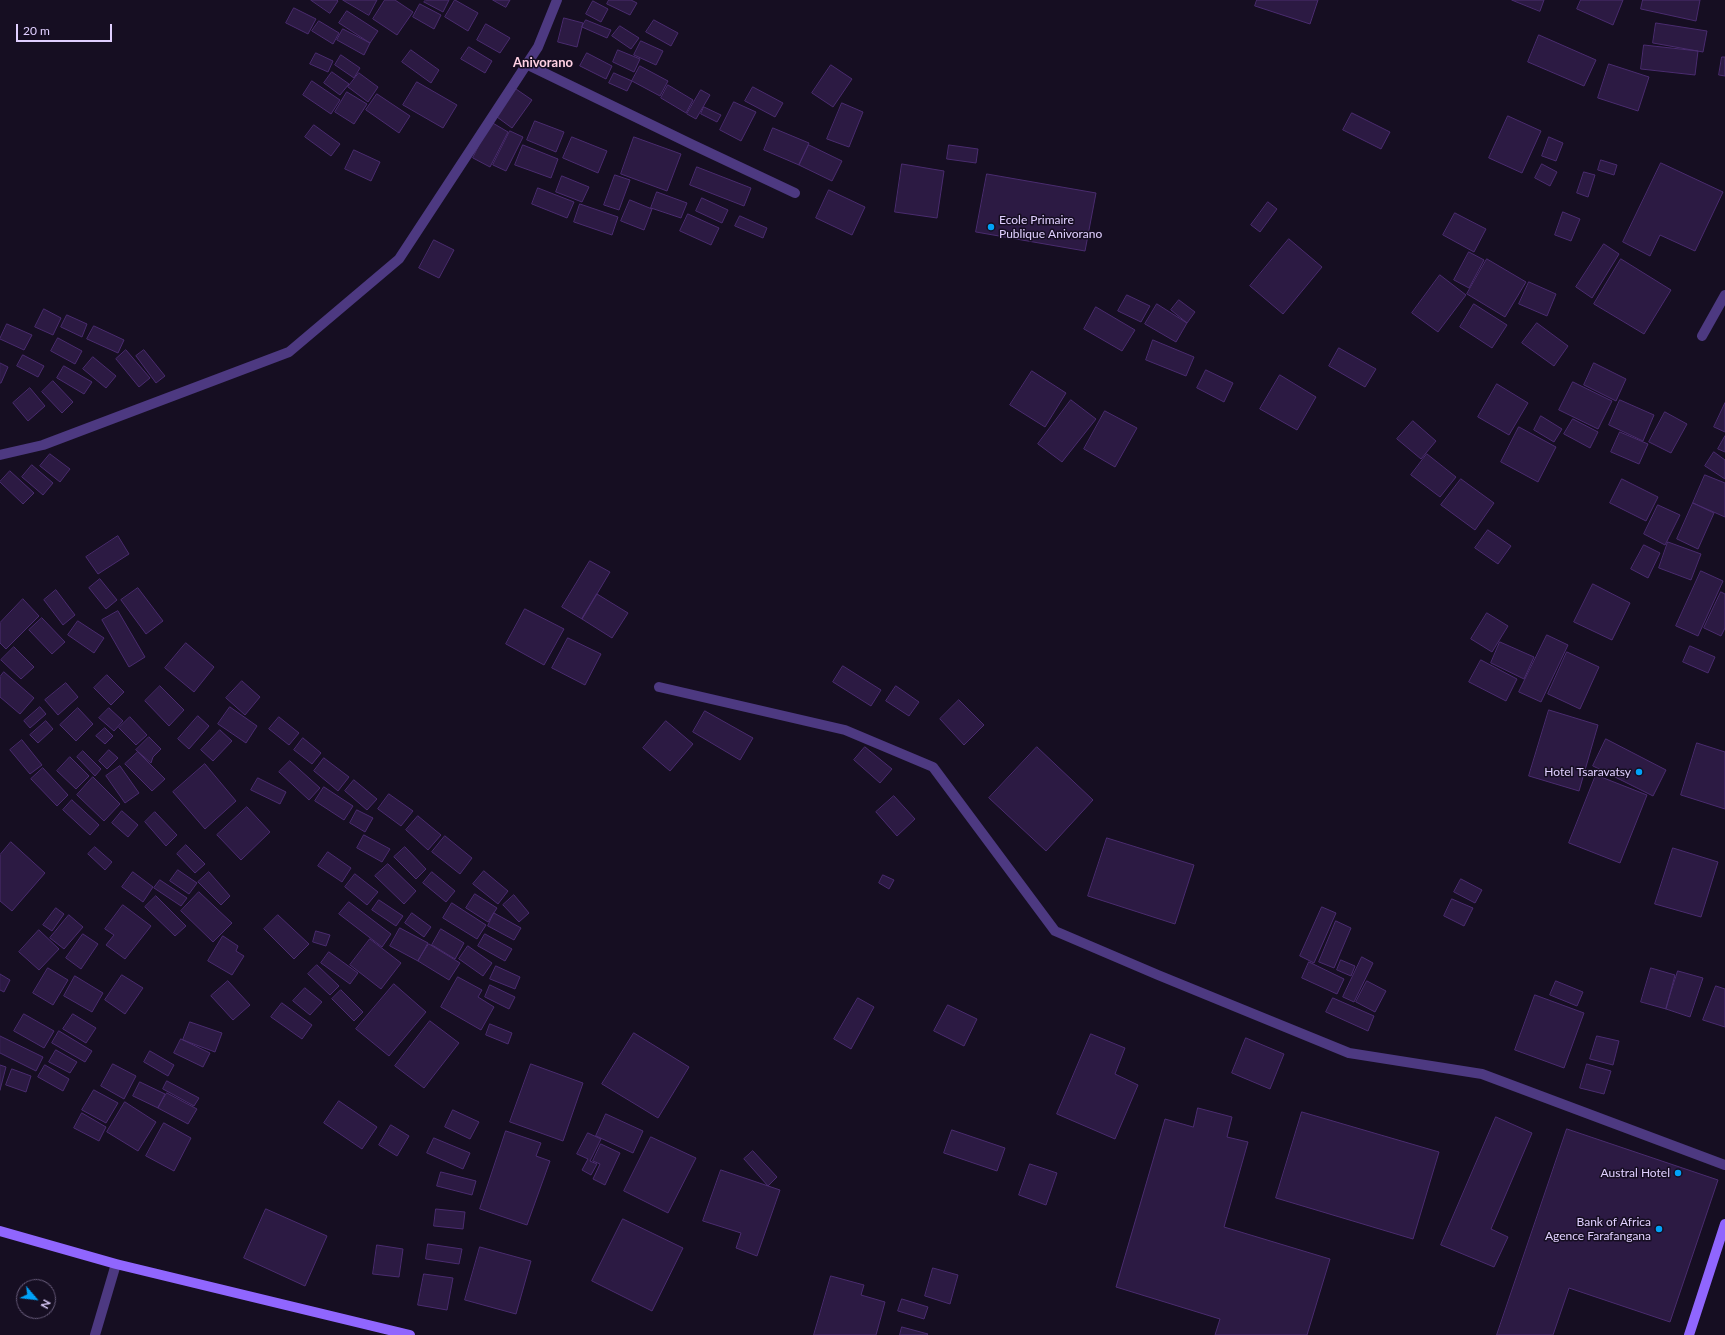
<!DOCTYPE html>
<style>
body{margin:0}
#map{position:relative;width:1725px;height:1335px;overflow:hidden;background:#160e22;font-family:Lato,sans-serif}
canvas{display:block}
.north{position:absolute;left:16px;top:1279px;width:40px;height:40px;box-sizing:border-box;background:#160e22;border:1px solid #675b7a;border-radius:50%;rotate:118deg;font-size:11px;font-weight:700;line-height:16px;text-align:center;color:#e0cfff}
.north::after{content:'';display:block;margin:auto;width:14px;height:18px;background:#01a2f8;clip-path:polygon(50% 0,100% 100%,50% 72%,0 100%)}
.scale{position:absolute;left:16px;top:24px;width:96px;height:18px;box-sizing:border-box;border:2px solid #e0cfff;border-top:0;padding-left:5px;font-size:12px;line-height:14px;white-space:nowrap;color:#e0cfff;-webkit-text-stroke:3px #160e22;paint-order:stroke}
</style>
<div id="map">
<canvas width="1725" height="1335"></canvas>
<div class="north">N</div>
<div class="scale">20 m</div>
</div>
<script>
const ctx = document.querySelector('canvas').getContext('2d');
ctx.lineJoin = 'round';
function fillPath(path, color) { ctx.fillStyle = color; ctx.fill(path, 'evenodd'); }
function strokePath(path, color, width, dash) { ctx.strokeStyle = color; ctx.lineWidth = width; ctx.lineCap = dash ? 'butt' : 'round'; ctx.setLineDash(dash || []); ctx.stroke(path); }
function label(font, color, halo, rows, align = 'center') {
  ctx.font = font + ' Lato,sans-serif'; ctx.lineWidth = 3; ctx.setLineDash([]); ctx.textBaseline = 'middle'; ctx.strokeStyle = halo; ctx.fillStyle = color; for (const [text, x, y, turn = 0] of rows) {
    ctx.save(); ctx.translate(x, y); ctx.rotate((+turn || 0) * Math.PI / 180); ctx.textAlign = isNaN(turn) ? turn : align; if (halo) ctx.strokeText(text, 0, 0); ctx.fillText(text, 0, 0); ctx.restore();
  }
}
const building = new Path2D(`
 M311,0h26l1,1 -8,12z
 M343,0h34l-8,15z
 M385,0h10l18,12 -16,23 -24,-16z
 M426,0h23l-6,12 -19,-10z
 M455,0l23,13 -10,18 -23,-14z
 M493,0h17l-4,7z
 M609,0h22l6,3 -7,12 -23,-11z
 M1257,0h61l-8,24 -55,-18z
 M1512,0h32l-4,11z
 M1581,0h42l-10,25 -36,-16z
 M1643,0h57l-4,21 -55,-12z
 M593,1l15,8 -7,13 -15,-8z
 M420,4l21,11 -7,14 -21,-12z
 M294,8l22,11 -8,15 -22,-11z
 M347,11l31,20 -8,12 -31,-20z
 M564,18l19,5 -6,24 -19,-5z
 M586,20l25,10 -4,8 -25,-11z
 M654,20l24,13 -7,13 -25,-14z
 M319,21l20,12 -6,11 -21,-13z
 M1656,23l51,8 -4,21 -50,-9z
 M486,24l24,14 -10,15 -23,-13z
 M620,26l19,12 -8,11 -19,-13z
 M343,29l27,14 -6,12 -27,-15z
 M1539,35l57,25 -12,26 -56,-24z
 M641,41l22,10 -7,14 -22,-10z
 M1644,45l54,6 -3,24 -54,-6z
 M469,47l23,14 -7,12 -24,-14z
 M411,50l28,20 -8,13 -29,-21z
 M618,50l22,9 -6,13 -21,-10z
 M316,53l17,8 -5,11 -18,-8z
 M587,53l25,13 -6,13 -26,-13z
 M341,55l19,13 -6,10 -19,-13z
 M1722,57h3v19l-6,-1z
 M1609,64l40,13 -11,34 -40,-13z
 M831,65l21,14 -19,28 -21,-14z
 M640,66l28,15 -8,15 -28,-15z
 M332,72l17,12 -9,11 -16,-12z
 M359,73l19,14 -10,15 -20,-15z
 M614,73l18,8 -5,10 -18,-8z
 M312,81l28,19 -9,14 -28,-19z
 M417,82l40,23 -14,23 -40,-23z
 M668,85l25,15 -7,13 -25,-15z
 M753,87l30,16 -8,14 -30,-16z
 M516,89l16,11 -20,28 -15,-11z
 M701,90l9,5 -14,24 -9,-5z
 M347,92l20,12 -13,20 -19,-12z
 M377,94l33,22 -11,17 -33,-23z
 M734,102l22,10 -15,29 -21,-11z
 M842,103l21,9 -14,35 -22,-8z
 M704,107l17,8 -4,7 -16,-8z
 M1352,113l38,19 -9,17 -38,-19z
 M1508,116l33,15 -19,42 -33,-15z
 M535,121l29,11 -8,20 -29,-12z
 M491,122l17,10 -18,35 -17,-9z
 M314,125l26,19 -9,12 -26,-19z
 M773,128l36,15 -10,22 -35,-15z
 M510,131l13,6 -17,34 -13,-6z
 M572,137l35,14 -9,22 -35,-15z
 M634,137l47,17 -14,37 -46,-17z
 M1549,137l14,6 -7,18 -14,-5z
 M523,145l35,14 -7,19 -36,-13z
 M809,145l33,16 -10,20 -33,-16z
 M949,145l29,4 -2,14 -29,-4z
 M354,150l26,12 -9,19 -26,-12z
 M1601,160l16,5 -3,10 -16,-5z
 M1661,163l62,29 -28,59 -35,-16 -10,21 -27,-14z
 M902,164l42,7 -7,47 -42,-6z
 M1542,164l15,8 -7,14 -15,-8z
 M697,167l54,21 -7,18 -54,-21z
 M1584,172l11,3 -7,22 -11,-4z
 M987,174l109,19 -11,58 -109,-19z
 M615,175l15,5 -11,30 -15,-5z
 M562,176l27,11 -7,15 -26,-10z
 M538,188l36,14 -7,16 -35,-14z
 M829,190l36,17 -13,28 -36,-17z
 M657,192l30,11 -6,15 -30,-10z
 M702,198l26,12 -6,13 -26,-12z
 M630,200l22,9 -8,21 -23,-9z
 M1268,202l9,7 -17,23 -9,-7z
 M580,204l38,13 -6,18 -38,-13z
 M1563,212l17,7 -9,22 -16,-6z
 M1455,213l31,16 -12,23 -31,-17z
 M688,214l31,14 -8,17 -31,-14z
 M740,216l27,12 -4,10 -28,-12z
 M1289,239l33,28 -39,47 -33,-28z
 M434,240l20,10 -15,28 -20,-10z
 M1604,244l15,10 -27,44 -16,-11z
 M1469,252l15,8 -15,28 -15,-8z
 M1487,259l39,23 -21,35 -38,-23z
 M1621,259l50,31 -27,44 -50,-30z
 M1440,275l26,20 -28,37 -26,-19z
 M1529,282l27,12 -9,22 -28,-12z
 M1127,295l23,11 -9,16 -23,-11z
 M1179,300l16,12 -8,11 -16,-13z
 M1157,304l30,19 -11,19 -31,-18z
 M1474,304l33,21 -15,23 -32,-21z
 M1096,307l39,23 -13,21 -38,-22z
 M44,309l17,9 -8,17 -18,-8z
 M67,315l20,9 -5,13 -21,-10z
 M1537,323l31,23 -14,20 -32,-23z
 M7,324l25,11 -8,15 -24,-11z
 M94,326l30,14 -6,13 -31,-14z
 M58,338l24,13 -7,13 -24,-13z
 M1153,340l41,17 -8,19 -40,-16z
 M1339,348l37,21 -11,18 -36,-21z
 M126,350l24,28 -11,9 -23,-28z
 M144,350l21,26 -9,7 -20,-27z
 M23,355l21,11 -6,11 -21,-11z
 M93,357l23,19 -10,12 -23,-19z
 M0,363l8,4 -7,16h-1z
 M1594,363l32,16 -10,22 -32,-16z
 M64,366l28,16 -8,12 -27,-16z
 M1206,370l27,13 -9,19 -27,-14z
 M1032,371l34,22 -21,34 -35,-22z
 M1280,375l36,22 -19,33 -37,-21z
 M53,381l20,21 -11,11 -20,-21z
 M1573,382l39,19 -14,28 -39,-19z
 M1497,384l31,19 -19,32 -31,-18z
 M30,388l15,18 -17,15 -15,-18z
 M1071,400l25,19 -34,43 -24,-18z
 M1620,400l34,15 -11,26 -34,-16z
 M1725,403v29l-11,-5z
 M1105,411l32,17 -22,39 -31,-18z
 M1665,412l22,12 -16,29 -22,-11z
 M1541,416l21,13 -8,13 -20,-12z
 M1573,419l25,13 -8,16 -26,-14z
 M1413,421l23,20 -15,18 -24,-20z
 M1519,427l37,20 -18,35 -37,-20z
 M1620,432l28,12 -9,20 -28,-12z
 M1725,436v16l-7,-3z
 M1714,452l11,8v19l-20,-13z
 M50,454l20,15 -10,13 -20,-16z
 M1427,454l29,23 -16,20 -29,-22z
 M32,465l21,18 -10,12 -21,-18z
 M10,471l24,22 -11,11 -23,-22z
 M1705,475l20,8v34l-32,-14z
 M1461,479l33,24 -19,27 -34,-25z
 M1622,479l36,18 -12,24 -36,-18z
 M1693,503l21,10 -16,36 -21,-10z
 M1658,505l22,10 -15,30 -21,-11z
 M1488,530l23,16 -13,18 -23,-16z
 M118,536l11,18 -31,20 -12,-17z
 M1668,542l33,12 -10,26 -32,-12z
 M1644,545l16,8 -12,25 -17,-9z
 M590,561l20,11 -28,47 -20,-12z
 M1701,571l22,10 -25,55 -22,-10z
 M100,579l17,21 -11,9 -17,-21z
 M1593,584l37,19 -18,37 -38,-18z
 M138,588l25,33 -17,13 -25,-34z
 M56,590l19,25 -12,10 -19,-25z
 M1721,592l4,2v34l-4,8 -17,-8z
 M597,594l31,19 -16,25 -30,-19z
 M23,599l16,17 -33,33 -6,-6v-20z
 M525,609l39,20 -20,36 -38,-21z
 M118,611l27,46 -16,10 -27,-47z
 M1487,613l21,13 -16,26 -21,-13z
 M42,618l23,24 -13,12 -23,-24z
 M78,621l26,17 -10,15 -26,-18z
 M1547,635l21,10 -27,57 -22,-10z
 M568,638l33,16 -16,31 -33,-17z
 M1500,642l34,15 -10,22 -33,-16z
 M186,643l28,24 -20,25 -29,-24z
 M1690,646l25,11 -7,16 -25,-11z
 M14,647l20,20 -13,12 -20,-19z
 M1567,652l32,15 -19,42 -32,-15z
 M1481,660l36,19 -11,22 -37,-19z
 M843,666l38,24 -10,16 -38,-24z
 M4,672l30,26 -14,16 -20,-17v-20z
 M107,675l17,17 -13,13 -17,-17z
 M242,681l18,16 -15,18 -19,-17z
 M66,683l12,14 -20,18 -13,-15z
 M160,686l24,24 -15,16 -24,-25z
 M896,686l23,16 -10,14 -23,-15z
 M959,700l25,25 -20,20 -24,-26z
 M40,707l6,7 -16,14 -6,-7z
 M230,707l27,19 -11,17 -28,-19z
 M78,708l15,16 -17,17 -16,-16z
 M109,708l14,13 -9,10 -15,-13z
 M1549,710l49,15 -19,66 -50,-15z
 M705,711l48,27 -13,22 -47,-28z
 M198,716l11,10 -20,23 -11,-10z
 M130,717l17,18 -11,10 -17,-17z
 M279,717l20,16 -10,12 -20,-16z
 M46,721l7,8 -15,14 -8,-8z
 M666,721l27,23 -23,27 -27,-23z
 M105,728l8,8 -8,8 -9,-8z
 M220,730l12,11 -19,20 -12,-11z
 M149,737l12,12 -8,8 -2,6 -15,-13z
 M303,738l18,15 -9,11 -18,-14z
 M1606,739l60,31 -13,26 -60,-30z
 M22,740l20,25 -12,9 -20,-24z
 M1697,743l28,9v57l-44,-14z
 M865,747l27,22 -12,14 -26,-23z
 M1037,747l56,53 -47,51 -57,-53z
 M109,750l9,8 -11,11 -8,-8z
 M83,751l18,18 -6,7 -18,-19z
 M138,752l27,27 -13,12 -27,-27z
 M70,757l19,19 -13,13 -19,-18z
 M324,758l25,19 -11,14 -24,-20z
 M290,761l30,27 -11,12 -30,-28z
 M205,764l31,37 -31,28 -32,-37z
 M120,766l19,27 -14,10 -19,-27z
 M43,768l25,27 -11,11 -26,-27z
 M1596,775l51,20 -27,68 -51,-20z
 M93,777l27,27 -16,17 -27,-26z
 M258,778l28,14 -6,12 -29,-14z
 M354,780l23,19 -10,11 -22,-19z
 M324,787l29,19 -9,14 -29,-19z
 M389,794l24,17 -12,15 -23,-17z
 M894,796l21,23 -18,17 -21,-24z
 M72,800l27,25 -9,10 -27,-25z
 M247,807l23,25 -29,28 -24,-25z
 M357,810l16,8 -8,14 -15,-9z
 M122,811l16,14 -10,12 -16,-14z
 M155,812l22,23 -11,11 -21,-24z
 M418,816l23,19 -13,15 -22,-20z
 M364,835l26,14 -8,13 -25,-14z
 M445,836l27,22 -12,16 -28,-22z
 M1107,838l87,27 -19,59 -87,-28z
 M11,842l34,31 -33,38 -12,-10v-46z
 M186,845l19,19 -10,9 -18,-19z
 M95,847l17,15 -7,8 -17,-16z
 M405,847l21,22 -10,10 -22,-22z
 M1673,848l45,14 -17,55 -46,-13z
 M328,852l23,16 -9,14 -24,-16z
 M388,864l28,27 -12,13 -29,-28z
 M178,870l19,13 -8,11 -19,-13z
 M484,871l24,20 -10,13 -25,-20z
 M133,872l20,15 -10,15 -21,-15z
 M209,872l21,24 -9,9 -23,-23z
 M432,872l23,19 -9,11 -23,-19z
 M355,874l23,18 -11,13 -22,-18z
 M883,875l11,5 -5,9 -10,-6z
 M1461,879l21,11 -7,13 -21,-11z
 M160,880l27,18 -6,8 -27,-18z
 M199,892l33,31 -19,19 -32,-31z
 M475,894l22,14 -9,14 -22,-14z
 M514,895l15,18 -10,9 -16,-17z
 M156,896l30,30 -11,10 -30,-29z
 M1452,899l21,9 -9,18 -20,-10z
 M379,900l24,16 -7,10 -24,-16z
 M349,902l42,32 -9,13 -43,-33z
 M452,903l34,22 -9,14 -34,-21z
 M123,905l28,21 -26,33 -19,-14 8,-10 -9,-6z
 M1322,907l14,6 -22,50 -14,-7z
 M56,908l8,6 -12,17 -9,-6z
 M412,913l19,14 -7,10 -19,-14z
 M494,913l27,15 -7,12 -26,-14z
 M69,915l14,12 -19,22 -14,-11z
 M278,915l31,29 -15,15 -30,-30z
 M1336,921l15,7 -17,40 -15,-6z
 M400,928l28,15 -10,18 -28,-15z
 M441,929l23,14 -9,16 -23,-14z
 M39,930l20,19 -20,21 -20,-18z
 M316,931l14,4 -4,11 -13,-4z
 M83,934l15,10 -17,25 -15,-11z
 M485,934l27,15 -7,12 -27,-15z
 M223,936l15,10 -2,5 8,5 -12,19 -24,-14z
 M370,939l31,24 -20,26 -31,-24z
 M429,944l31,19 -11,17 -31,-19z
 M468,946l24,17 -9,13 -24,-17z
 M329,952l29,21 -8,11 -29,-21z
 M1362,957l11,6 -19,39 -11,-5z
 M1341,960l14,6 -4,10 -14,-6z
 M1309,962l35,17 -7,15 -35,-16z
 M317,965l22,21 -9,9 -22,-21z
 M496,966l24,11 -5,12 -25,-10z
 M48,968l20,12 -15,25 -20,-12z
 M1651,968l24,7 -9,34 -25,-7z
 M1678,971l25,7 -13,39 -24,-8z
 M0,974l10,6 -6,12 -4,-2z
 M122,975l21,13 -18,26 -20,-14z
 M75,976l28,17 -11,19 -28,-16z
 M458,977l24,13 -4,7 16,10 -13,23 -40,-23z
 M228,981l22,24 -17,15 -22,-24z
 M1367,981l19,10 -11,21 -19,-10z
 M1556,981l27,11 -6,14 -27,-11z
 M394,984l32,28 -37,44 -33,-27z
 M490,985l25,12 -6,12 -24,-12z
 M1716,986l9,3v38l-22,-7z
 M305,988l17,14 -12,13 -17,-14z
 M341,990l22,22 -9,9 -22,-22z
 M1535,995l49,18 -20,55 -49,-18z
 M858,998l16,9 -23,42 -17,-10z
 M1333,998l41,18 -6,15 -42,-19z
 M282,1003l30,22 -10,14 -31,-22z
 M948,1005l29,14 -13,27 -30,-15z
 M24,1014l30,17 -10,17 -30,-17z
 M73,1014l23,14 -10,15 -23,-14z
 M430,1021l29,22 -35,45 -29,-22z
 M190,1022l32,11 -7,19 -32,-12z
 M490,1024l22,9 -4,11 -22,-9z
 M59,1031l33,20 -7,11 -33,-19z
 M634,1033l55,34 -31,51 -56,-34z
 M1091,1034l34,14 -10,26 23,11 -23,54 -58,-25z
 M0,1036l43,21 -7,14 -36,-18z
 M1597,1036l22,5 -6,24 -23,-6z
 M1246,1038l38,16 -14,35 -38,-16z
 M181,1039l29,14 -7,14 -29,-14z
 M56,1050l21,12 -7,11 -21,-11z
 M150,1051l24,14 -6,11 -24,-14z
 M113,1064l23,12 -12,23 -23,-13z
 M531,1064l52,19 -20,58 -53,-19z
 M1587,1064l24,7 -7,23 -24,-6z
 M0,1065l6,2 -6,23z
 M45,1065l24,14 -6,12 -25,-14z
 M12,1069l19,7 -5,16 -20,-7z
 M167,1081l32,17 -5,8 -31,-17z
 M140,1082l25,12 -7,14 -25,-12z
 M94,1090l24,13 -12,20 -24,-13z
 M167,1093l30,16 -9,15 -30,-16z
 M339,1101l38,26 -15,22 -38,-26z
 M125,1102l31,20 -18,29 -31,-19z
 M1198,1108l34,9 -5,20 21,5 -24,85 106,32 -23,76h-92l5,-16 -104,-32 49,-168 28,8z
 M453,1110l26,12 -9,17 -25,-12z
 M1302,1112l137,40 -26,87 -137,-41z
 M82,1113l24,14 -7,14 -25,-13z
 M606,1114l37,17 -10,22 -37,-17z
 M1496,1117l36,16 -41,96 17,8 -14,30 -53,-22z
 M164,1123l27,15 -17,33 -28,-15z
 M391,1125l18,11 -12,20 -18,-11z
 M1567,1129l151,51 -48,142 -101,-34 -16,47h-56z
 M952,1130l53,18 -8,23 -53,-18z
 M506,1131l35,12 -5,13 14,5 -23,64 -47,-16z
 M588,1133l13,6 -11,22 7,3 -6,11 -9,-5 6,-11 -11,-5z
 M651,1137l45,21 -28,55 -44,-22z
 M434,1138l36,15 -7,16 -36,-16z
 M601,1144l19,9 -15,32 -12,-6 7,-15 -7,-3z
 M753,1151l24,26 -9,9 -24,-27z
 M1030,1164l27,9 -11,32 -27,-10z
 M721,1170l59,20 -23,66 -21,-8 5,-15 -38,-12z
 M441,1172l35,9 -4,14 -35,-9z
 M266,1209l61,27 -22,50 -61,-28z
 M436,1209l29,3 -2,17 -29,-3z
 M623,1219l60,29 -31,63 -60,-30z
 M428,1244l34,5 -3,15 -33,-5z
 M377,1245l26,4 -4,28 -26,-3z
 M480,1247l51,14 -15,53 -51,-14z
 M933,1268l25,7 -8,29 -25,-8z
 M424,1274l29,4 -6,32 -29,-5z
 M831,1276l33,9 -3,10 24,7 -9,33h-62z
 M902,1299l26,8 -4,12 -26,-8z
 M902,1327l26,7 -1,1h-27z`);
const street = new Path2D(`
 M526,64l165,80 104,49
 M1702,336l23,-41
 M0,455l43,-10 246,-93 110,-93 139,-212 19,-47
 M659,687l186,43 88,37 122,164 103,44 191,78 133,21 243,91
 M95,1335l21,-71`);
const secondary = new Path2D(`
 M0,1231l116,33 294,71
 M1689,1335l36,-111`);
const markers = [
 [991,227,4,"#01a2f8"],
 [1639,772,4,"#01a2f8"],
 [1678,1173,4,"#01a2f8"],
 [1659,1229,4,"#01a2f8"]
];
const poiNames = [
 ["Ecole Primaire",999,220,"left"],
 ["Publique Anivorano",999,234,"left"],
 ["Hotel Tsaravatsy",1631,772],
 ["Austral Hotel",1670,1173],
 ["Bank of Africa",1651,1222],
 ["Agence Farafangana",1651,1236]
];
const neighbourhoodNames = [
 ["Anivorano",543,63]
];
fillPath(building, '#2c1a43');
strokePath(building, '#4a2c6f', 1);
strokePath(street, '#4d3981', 10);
strokePath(secondary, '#9066fe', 10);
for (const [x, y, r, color] of markers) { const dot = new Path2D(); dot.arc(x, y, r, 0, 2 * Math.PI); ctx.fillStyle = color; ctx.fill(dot); strokePath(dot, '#160e22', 1.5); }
label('12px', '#e0cfff', '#160e22', poiNames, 'right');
label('bold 13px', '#ffd1e3', '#160e22', neighbourhoodNames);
</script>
